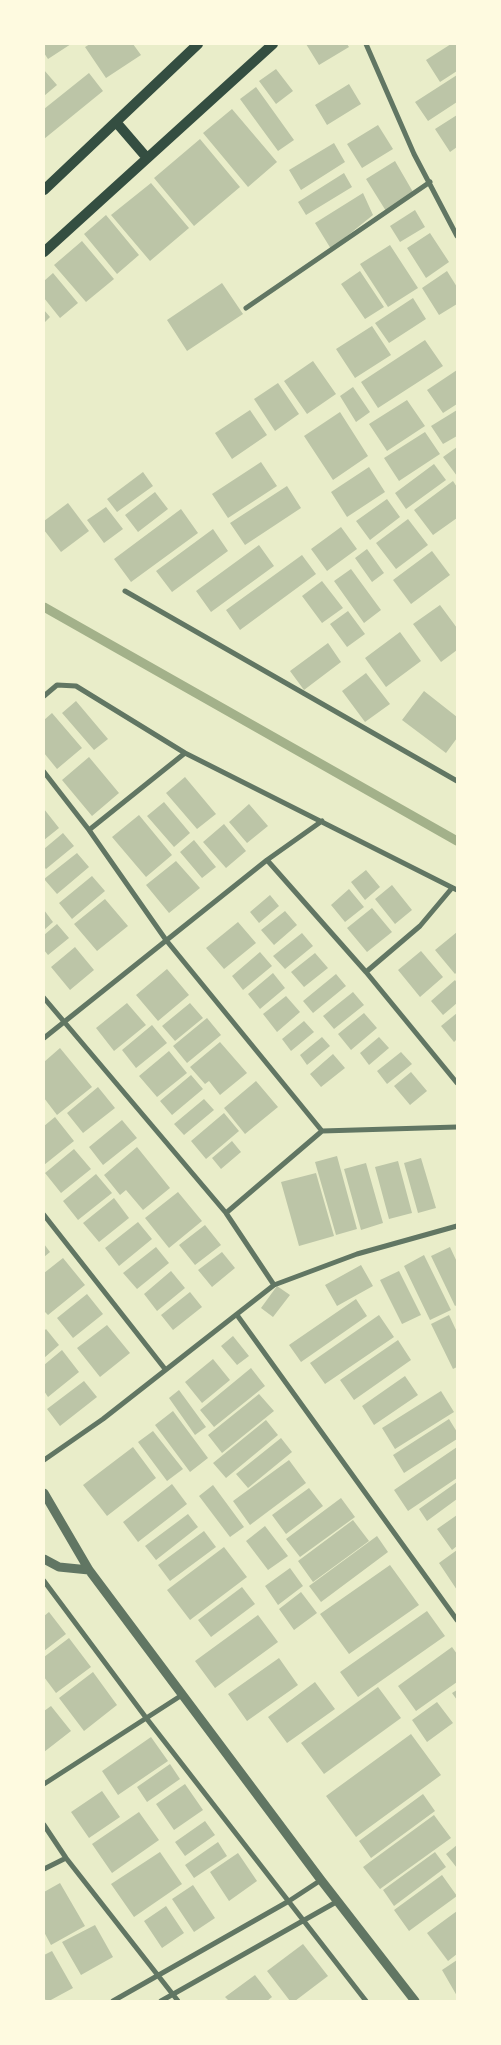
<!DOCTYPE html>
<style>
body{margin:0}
#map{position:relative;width:501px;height:2045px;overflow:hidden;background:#e9edc9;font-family:Cabin,sans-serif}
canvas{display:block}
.frame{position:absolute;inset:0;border:45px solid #fefae0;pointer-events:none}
</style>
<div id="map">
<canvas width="501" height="2045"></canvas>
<div class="frame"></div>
</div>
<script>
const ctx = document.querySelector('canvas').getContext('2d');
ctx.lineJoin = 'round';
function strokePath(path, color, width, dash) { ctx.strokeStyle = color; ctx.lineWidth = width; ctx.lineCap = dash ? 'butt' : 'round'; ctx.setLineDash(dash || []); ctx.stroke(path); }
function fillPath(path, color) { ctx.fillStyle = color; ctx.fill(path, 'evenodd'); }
const stream = new Path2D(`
 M44,607l413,234`);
const building = new Path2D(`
 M44,44h27l-23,15 -4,-6z
 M90,44h43l8,11 -35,23 -21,-31z
 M306,44h41l2,3 -30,18z
 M451,44h6v27l-17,11 -14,-22z
 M276,69l17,22 -17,13 -17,-23z
 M44,70l13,15 -13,11z
 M89,73l14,18 -59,48v-30z
 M457,75v27l-29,19 -13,-19z
 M349,84l12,20 -34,21 -12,-20z
 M256,87l38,53 -16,11 -38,-52z
 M232,109l45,53 -29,25 -45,-54z
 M457,115v32l-7,5 -15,-23z
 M378,125l15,24 -31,19 -15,-24z
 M200,139l40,48 -46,39 -40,-48z
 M334,143l11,19 -44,28 -12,-20z
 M395,161l18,31 -27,19 -20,-32z
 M344,173l8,14 -46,28 -8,-13z
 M151,183l38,45 -39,33 -39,-46z
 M363,193l10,22 -42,34 -16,-26z
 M415,210l10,17 -25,15 -10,-16z
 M106,215l33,40 -22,19 -33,-40z
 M430,233l19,29 -23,16 -19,-30z
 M82,241l32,38 -28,23 -32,-37z
 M390,245l28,43 -30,19 -28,-43z
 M360,271l24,36 -19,12 -24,-35z
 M447,271l10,16v17l-18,11 -17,-27z
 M53,273l25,30 -18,15 -16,-20v-17z
 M222,283l21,31 -56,37 -20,-31z
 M413,298l13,21 -37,24 -14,-20z
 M44,310l6,7 -6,6z
 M372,326l19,29 -36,23 -19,-29z
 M425,340l18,26 -65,42 -17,-26z
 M313,361l23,33 -29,20 -23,-33z
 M457,370v34l-14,9 -16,-23z
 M278,383l21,31 -24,17 -21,-32z
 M353,387l17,25 -14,10 -16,-26z
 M407,400l18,26 -38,25 -18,-27z
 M250,410l17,25 -35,24 -17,-26z
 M457,410v26l-14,8 -12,-18z
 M340,412l28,44 -35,24 -29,-44z
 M425,432l15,22 -41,27 -15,-23z
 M457,447v29l-14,-19z
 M261,462l16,24 -49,32 -16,-24z
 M434,464l12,16 -40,29 -11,-16z
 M369,467l16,25 -38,25 -16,-25z
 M143,472l10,14 -36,26 -10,-13z
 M453,481l4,6v31l-24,17 -19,-25z
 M287,486l14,22 -56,37 -15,-22z
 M155,492l13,17 -30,23 -13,-17z
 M387,499l13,18 -30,23 -14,-19z
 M68,503l21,28 -28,21 -17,-22v-9z
 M106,507l17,22 -19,14 -17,-23z
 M181,509l17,24 -67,49 -17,-23z
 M408,519l20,26 -32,24 -20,-26z
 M341,527l16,22 -30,22 -16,-22z
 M213,529l15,22 -56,41 -16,-21z
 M259,545l15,21 -63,46 -15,-21z
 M367,549l17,24 -12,9 -17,-24z
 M432,551l18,24 -39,29 -18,-24z
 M302,555l14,19 -76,56 -14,-20z
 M351,569l30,41 -17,13 -30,-42z
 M322,581l21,27 -21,15 -20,-27z
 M440,605l17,23v22l-16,12 -28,-38z
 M348,611l17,23 -18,13 -17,-23z
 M400,632l21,29 -35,26 -21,-29z
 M328,643l13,19 -37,28 -14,-19z
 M366,673l24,31 -25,18 -23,-31z
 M424,691l33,26v21l-11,15 -44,-33z
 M76,701l32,38 -14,11 -32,-37z
 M52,713l30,35 -25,21 -13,-16v-33z
 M89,757l30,36 -27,23 -30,-36z
 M185,777l31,37 -19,15 -31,-36z
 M164,802l26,31 -16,14 -27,-31z
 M249,804l19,22 -21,17 -18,-21z
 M44,809l15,19 -15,12z
 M139,815l33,40 -26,22 -34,-40z
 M224,824l22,27 -20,17 -23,-26z
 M63,833l11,13 -28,23 -2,-2v-18z
 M194,840l22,27 -14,11 -22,-26z
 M77,853l12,14 -32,27 -13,-15z
 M176,861l24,27 -31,25 -23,-28z
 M366,870l14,17 -15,13 -14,-18z
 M92,876l13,15 -33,28 -13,-16z
 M392,885l20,25 -17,14 -20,-25z
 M349,889l15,18 -19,15 -14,-17z
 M270,895l9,11 -20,17 -9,-11z
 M105,899l23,27 -31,25 -23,-27z
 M372,908l20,24 -25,20 -20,-24z
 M44,910l9,12 -9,8z
 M285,911l12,14 -23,20 -13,-15z
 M238,922l18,21 -32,26 -18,-21z
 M57,924l12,14 -21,17 -4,-5v-15z
 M457,932v40l-2,2 -20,-24z
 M302,933l11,13 -28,23 -12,-13z
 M75,947l19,23 -24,20 -19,-23z
 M421,951l22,26 -23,20 -22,-27z
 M260,952l12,14 -29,24 -11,-14z
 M315,953l13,15 -24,19 -13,-15z
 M167,969l22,26 -31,26 -22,-26z
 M273,973l12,15 -25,21 -12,-15z
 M336,974l10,12 -33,27 -10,-12z
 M455,980l2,3v20l-14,12 -12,-14z
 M353,992l11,13 -30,24 -11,-13z
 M286,996l14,16 -23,20 -14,-18z
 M127,1003l19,22 -32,26 -18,-23z
 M190,1003l13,15 -28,23 -13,-15z
 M364,1013l13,15 -26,22 -13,-16z
 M457,1013v26l-3,3 -13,-16z
 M207,1018l14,17 -34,28 -14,-17z
 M304,1021l10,11 -23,19 -9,-12z
 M152,1025l15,18 -31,25 -14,-18z
 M322,1037l8,9 -23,19 -7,-10z
 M379,1037l10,11 -20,17 -9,-12z
 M220,1042l27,31 -27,22 -11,-14 -4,3 -15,-17z
 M60,1048l32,39 -35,28 -13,-17v-36z
 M169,1051l18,22 -30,24 -18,-21z
 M401,1052l11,12 -25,20 -10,-13z
 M333,1054l12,14 -24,19 -11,-13z
 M411,1072l16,19 -17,14 -16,-19z
 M191,1075l12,14 -31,26 -12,-14z
 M256,1081l22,26 -33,27 -21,-26z
 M98,1087l17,21 -32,25 -16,-20z
 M204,1099l10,11 -30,25 -10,-11z
 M224,1113l15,18 -33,28 -15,-18z
 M55,1117l19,24 -30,24v-39z
 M122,1120l15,18 -34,27 -14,-18z
 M232,1141l9,11 -20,17 -9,-11z
 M137,1147l33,41 -27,22 -17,-20 -6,5 -16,-20z
 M74,1149l17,20 -30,24 -16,-20z
 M337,1156l20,73 -21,6 -21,-73z
 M421,1158l15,50 -18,5 -14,-50z
 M398,1161l14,52 -23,6 -14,-52z
 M366,1163l17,60 -22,7 -17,-61z
 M316,1173l18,63 -35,10 -18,-64z
 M96,1174l16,19 -34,27 -15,-19z
 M178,1192l24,29 -33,27 -24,-30z
 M114,1198l15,20 -30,24 -16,-19z
 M138,1222l14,17 -33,27 -14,-18z
 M205,1225l16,20 -26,20 -16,-20z
 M44,1244l6,8 -6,5z
 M156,1247l13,16 -32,26 -14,-16z
 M450,1247l7,15v43l-2,1 -24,-50z
 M222,1252l13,16 -23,19 -14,-17z
 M424,1255l27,55 -21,10 -26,-54z
 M63,1258l22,27 -37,30 -4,-4v-38z
 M361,1265l12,21 -36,20 -12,-21z
 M171,1271l14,17 -28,23 -13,-17z
 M399,1271l22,44 -19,9 -22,-44z
 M277,1286l13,9 -17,22 -12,-9z
 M190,1292l12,15 -29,23 -12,-15z
 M87,1294l16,20 -30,24 -16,-20z
 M356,1299l11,17 -66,46 -12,-17z
 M379,1315l15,22 -69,47 -15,-21z
 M449,1315l8,17v35l-4,2 -22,-45z
 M107,1325l23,28 -30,24 -23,-29z
 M46,1329l13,16 -15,13v-27z
 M233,1336l16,20 -12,9 -16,-19z
 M398,1340l13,20 -57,40 -14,-20z
 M62,1350l17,22 -31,25 -4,-6v-26z
 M213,1359l17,21 -28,23 -17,-21z
 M251,1368l14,18 -51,41 -14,-17z
 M405,1376l13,19 -44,30 -12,-19z
 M84,1381l13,16 -37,29 -13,-17z
 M179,1390l27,37 -11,8 -26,-37z
 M441,1391l13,21 -59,37 -13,-21z
 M259,1394l15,17 -52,42 -14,-18z
 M173,1411l35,47 -18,14 -35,-47z
 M449,1419l8,13v7l-53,34 -11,-18z
 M266,1420l12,15 -52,43 -13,-15z
 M153,1431l30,38 -16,12 -29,-39z
 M281,1438l11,14 -44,36 -12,-14z
 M133,1447l23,31 -49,38 -24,-31z
 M457,1447v31l-49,33 -14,-21z
 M289,1460l17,23 -56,42 -17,-24z
 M457,1482v17l-30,22 -8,-12z
 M172,1484l15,20 -49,38 -15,-20z
 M213,1485l31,42 -14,10 -31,-41z
 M309,1488l14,18 -37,28 -14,-19z
 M341,1498l14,19 -55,40 -14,-18z
 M188,1514l10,13 -42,33 -11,-14z
 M457,1515v31l-5,4 -15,-21z
 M353,1520l16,21 -56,41 -15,-21z
 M265,1526l23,30 -20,14 -22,-29z
 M204,1531l12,16 -46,34 -12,-16z
 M377,1536l11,16 -67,50 -12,-16z
 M224,1547l23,30 -57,43 -23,-30z
 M457,1550v40l-18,-27z
 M390,1565l29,40 -70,49 -29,-40z
 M290,1568l13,18 -25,19 -13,-19z
 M242,1587l13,17 -44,33 -13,-17z
 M301,1592l16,21 -23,17 -15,-21z
 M427,1611l18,25 -87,61 -18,-25z
 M49,1612l17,22 -22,17v-35z
 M258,1615l20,27 -63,46 -20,-27z
 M69,1638l22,29 -35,26 -12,-16v-20z
 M452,1647l5,7v28l-41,29 -18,-25z
 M279,1658l19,27 -51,36 -19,-27z
 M93,1672l24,33 -33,26 -25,-33z
 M315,1682l20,27 -48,34 -19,-26z
 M378,1687l23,31 -77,56 -23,-31z
 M457,1690v10l-5,-7z
 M437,1702l16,21 -26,19 -15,-22z
 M51,1706l20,25 -27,21v-41z
 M411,1734l30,41 -85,62 -30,-41z
 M151,1737l17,24 -50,34 -16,-24z
 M170,1764l10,15 -33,23 -10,-15z
 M185,1784l18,26 -29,20 -18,-26z
 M102,1791l18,26 -31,21 -18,-26z
 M423,1794l12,17 -64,47 -12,-17z
 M139,1812l20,28 -47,33 -20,-29z
 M434,1815l17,23 -71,51 -17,-22z
 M205,1821l10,14 -30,21 -10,-14z
 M218,1842l9,14 -33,22 -9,-13z
 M457,1845v23l-11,-14z
 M160,1852l22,32 -48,33 -23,-33z
 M435,1852l11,15 -52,39 -11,-16z
 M238,1853l19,28 -28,20 -19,-29z
 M442,1875l15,21 -48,35 -15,-21z
 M60,1883l25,43 -34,19 -7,-13v-40z
 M193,1885l22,33 -21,14 -22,-33z
 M166,1906l18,27 -22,15 -18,-27z
 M457,1911v43l-9,7 -21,-28z
 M95,1925l18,32 -32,18 -19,-33z
 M303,1944l25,32 -33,25h-5l-23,-30z
 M52,1951l21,37 -24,13h-3l-2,-4v-42z
 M457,1960v36l-15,-26z
 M255,1975l17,22 -5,4h-38l-4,-4z`);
const minor = new Path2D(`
 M366,44l48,110 43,82
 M246,308l184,-126
 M125,591l332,190
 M44,696l13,-11 19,1 109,67 272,137
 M44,772l45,58 77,110 156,191
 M89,830l96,-77
 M267,860l99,112 91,111
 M366,972l54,-46 32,-38
 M44,998l182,215 48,72
 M44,1038l223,-178 55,-39
 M226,1213l96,-82 135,-4
 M44,1215l121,154
 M237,1315l220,305
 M44,1460l59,-41 171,-134 83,-31 100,-28
 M44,1581l103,138 219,282
 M44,1784l138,-89
 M44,1825l22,33 112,143
 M44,1869l22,-11
 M113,2001l176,-100 32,-21
 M161,2001l177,-100`);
const tertiary = new Path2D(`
 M44,1493l45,77 232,310 94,121
 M44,1559l15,8 30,3`);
const secondary = new Path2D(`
 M116,122l31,36
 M44,190l154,-146
 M44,252l229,-208`);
strokePath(stream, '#a3b18a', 9);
fillPath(building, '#bcc5a7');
strokePath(minor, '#617663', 5);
strokePath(tertiary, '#617663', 9);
strokePath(secondary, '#344e41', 10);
</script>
